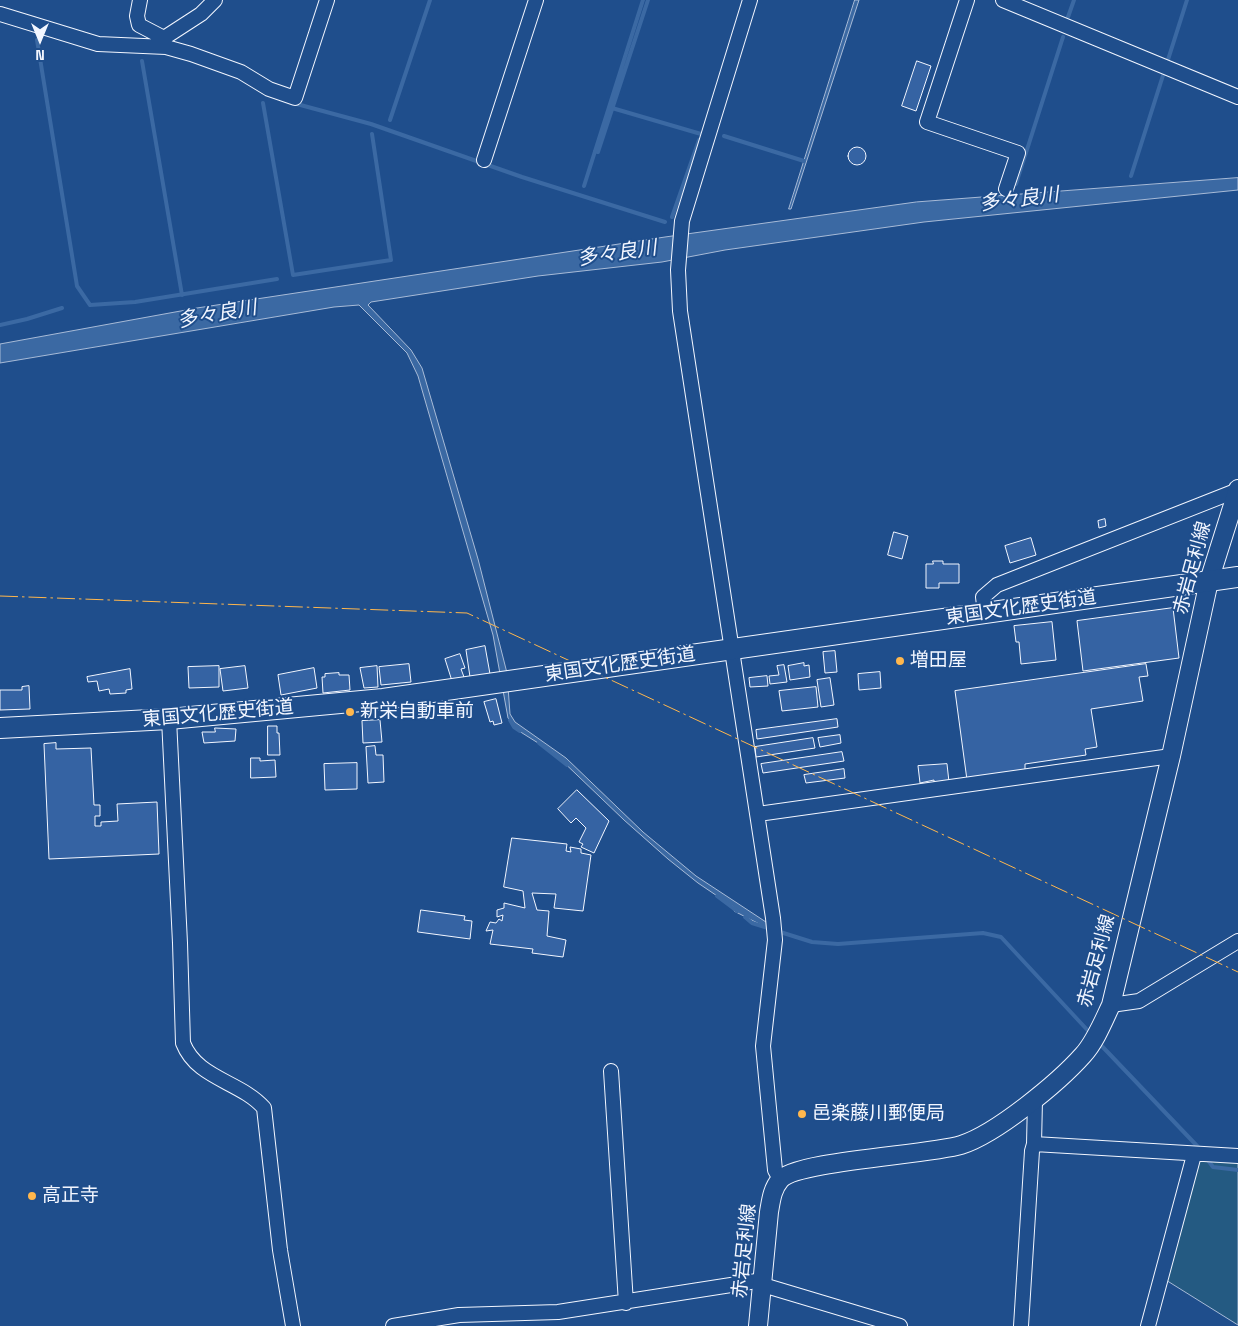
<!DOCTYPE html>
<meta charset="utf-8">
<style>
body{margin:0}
#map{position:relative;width:1238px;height:1326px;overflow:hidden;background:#1f4e8c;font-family:"Space Grotesk",sans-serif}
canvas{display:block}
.north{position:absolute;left:15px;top:15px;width:50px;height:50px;-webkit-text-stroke:4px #1f4e8c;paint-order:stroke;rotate:180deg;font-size:14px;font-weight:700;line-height:20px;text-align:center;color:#f2f6ff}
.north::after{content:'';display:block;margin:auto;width:18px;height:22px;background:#f2f6ff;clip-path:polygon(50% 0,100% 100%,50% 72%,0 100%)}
</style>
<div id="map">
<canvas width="1238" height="1326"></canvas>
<div class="north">N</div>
</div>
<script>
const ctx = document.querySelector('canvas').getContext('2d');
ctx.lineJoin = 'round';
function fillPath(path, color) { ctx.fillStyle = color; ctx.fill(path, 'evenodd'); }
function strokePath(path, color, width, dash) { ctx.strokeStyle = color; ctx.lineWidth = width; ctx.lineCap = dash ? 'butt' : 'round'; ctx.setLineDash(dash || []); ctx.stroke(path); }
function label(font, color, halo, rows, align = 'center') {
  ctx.font = font + ' "Space Grotesk","Noto Sans JP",sans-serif'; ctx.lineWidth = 4; ctx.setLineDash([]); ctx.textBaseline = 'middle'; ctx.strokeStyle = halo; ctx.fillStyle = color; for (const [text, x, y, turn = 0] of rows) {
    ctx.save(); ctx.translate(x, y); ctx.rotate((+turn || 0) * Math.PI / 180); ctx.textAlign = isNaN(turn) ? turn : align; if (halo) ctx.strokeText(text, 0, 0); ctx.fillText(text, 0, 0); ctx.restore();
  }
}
const green = new Path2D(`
 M1194,1155l44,2v168l-77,-48z`);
const water = new Path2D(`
 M855,0h4l-68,209h-2z
 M1238,178v12l-314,32 -199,28 -63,12 -124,14 -167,26 -3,3 43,45 11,18 56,191 29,114 3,41 5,8 51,36 77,74 53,44 73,48v5l-35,-18 1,-3 -37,-25 -30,-24 -44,-39 -70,-67 -35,-22 -11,-13 -15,-83 -75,-259 -11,-23 -48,-48 -25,2 -334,56v-19l197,-36 468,-71 251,-35z`);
const stream = new Path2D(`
 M1068,17l6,-17
 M37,40l40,246 13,19 45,-3 142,-23
 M142,61l40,234
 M263,103l30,172 98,-15 -19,-126
 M293,103l78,21 151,53 143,45
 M612,108l89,26
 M390,120l40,-120
 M724,136l80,25
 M595,151l3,1 50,-152
 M1131,176l56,-176
 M1016,184l47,-147
 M584,186l59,-186
 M672,217l27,-77
 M0,325l27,-6 35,-11
 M510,720l4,7 6,4
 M539,743l28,22
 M717,896l20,15
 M745,917l7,6 16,5
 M777,931l35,11 26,2 145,-11 18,4 91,98
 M1098,1042l102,107
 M1207,1159l6,8 25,3`);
const building = new Path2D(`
 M917,61l14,5 -15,45 -14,-5z
 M848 156a9 9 0 1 1 18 0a9 9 0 1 1-18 0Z
 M1105,519l1,7 -7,2 -1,-7z
 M894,532l14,4 -6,23 -14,-4z
 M1031,538l5,17 -26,8 -5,-17z
 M933,561h10v3h16v19h-20v5h-13v-24h7z
 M1173,608l6,50 -96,13 -6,-50z
 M1052,622l4,38 -35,4 -2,-22h-3l-2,-16z
 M485,646l5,28 -20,3 -4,-27z
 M835,651l2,21 -12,1 -2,-21z
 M460,654l5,14 -4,1 3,8 -12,4 -7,-22z
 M804,663v3l5,-1 1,12 -20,3 -2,-14z
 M409,664l2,18 -30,3 -2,-18z
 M1146,664l2,12 -9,1 4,24 -52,8 6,38 -12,2 1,6 -61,9v7l-58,9 -12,-89z
 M784,665l3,17 -17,2 -1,-8 10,-1 -2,-9z
 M219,666v21l-30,1 -1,-21z
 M245,666l3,22 -25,3 -3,-22z
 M377,666l1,21 -14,1 -4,-20z
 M314,668l3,20 -36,7 -3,-20z
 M130,669l2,20 -6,1v3l-16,1 -1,-5 -10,2 -2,-10 -9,1 -1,-5z
 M880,672l1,16 -22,2 -1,-16z
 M339,673v2h10l1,15 -27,3 -1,-16h3v-3z
 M767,676l1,10 -18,1 -1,-9z
 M830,678l4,27 -13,2 -4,-27z
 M29,686l1,23 -30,1v-20h22v-3z
 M816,687l2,20 -36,4 -3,-20z
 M496,699l6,24 -8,2 -1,-4 -3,1 -6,-20z
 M837,719l1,8 -81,12 -1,-9z
 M380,720l2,22 -19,1 -1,-22z
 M268,726h9v7h2l1,22h-12z
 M215,728l21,1 -1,12 -31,2 -2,-11h13z
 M840,735l1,8 -21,4 -2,-9z
 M813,738l2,10 -59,9 -1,-10z
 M56,743v6l35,-1 3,57h6v11h-5v10h6v-4l17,-1 -1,-17 40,-2 2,52 -110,5 -5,-115z
 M375,746l1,9h7l1,27 -16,1 -2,-36z
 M842,752l2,9 -81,12 -2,-9z
 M251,758h9v3l15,-1 1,17 -25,1z
 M357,763v26l-32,1 -1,-26z
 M947,764l2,18h-15v-2l-14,3 -2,-17z
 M844,769l1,9 -39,5 -2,-8z
 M577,790l32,31 -15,32 -13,-6 2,-3 -4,-2 7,-14 -10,-10 -5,5 -13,-14z
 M512,838l55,6 -1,7 5,1 -1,-5 11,2v4l10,2 -8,56 -29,-3 2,-14 -24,-1 5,17 12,1 -2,25 19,4 -3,17 -31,-4 1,-4 -43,-5 3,-14 -7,1 4,-9 6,1 3,-4 3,2 1,-6 -6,2v-7l7,-2v-5l21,5 -2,-17 -19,-4z
 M421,910l44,6 -1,4 8,1 -2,18 -52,-7z`);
const minor = new Path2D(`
 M140,0l-3,16 2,9 25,13
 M750,0l-68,221 -4,49 2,41 93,607 2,22 -12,106 12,124 5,9
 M967,0l-40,122 91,31 -12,36
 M1003,0l235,97
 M0,14l98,30 68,3 25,7 50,18 28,17 26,9 32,-98
 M166,47l-2,-9 37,-24 14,-14
 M484,160l52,-160
 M985,613l-2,-16 14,-12 241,-95
 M169,719l11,224 3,100c14,36 57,38 81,65l16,142 13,76
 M758,814l413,-58
 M1111,1005l28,-4 99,-60
 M611,1071l15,232
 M1034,1144l204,12
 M763,1285l137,41
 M393,1326l66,-11 99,-3 205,-32
 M1021,1326l11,-175 2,-7 1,-44
 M1148,1326l46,-171`);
const major = new Path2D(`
 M758,1326l11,-114c2,-11 3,-23 11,-32 15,-19 148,-25 181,-35 35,-11 97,-62 122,-90 12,-13 20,-33 28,-50l60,-249 38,-175 29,-92`);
const highway = new Path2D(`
 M0,728l169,-9 214,-20 855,-122`);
const power = new Path2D(`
 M0,596l467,17 771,359`);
const markers = [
 [900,661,5,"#ffb74d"],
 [350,712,5,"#ffb74d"],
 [802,1114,5,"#ffb74d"],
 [32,1196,5,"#ffb74d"]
];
const streetNames = [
 ["赤岩足利線",1193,568,-75],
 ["東国文化歴史街道",1021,608,-8],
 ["東国文化歴史街道",620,665,-8],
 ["東国文化歴史街道",218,714,-5],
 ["赤岩足利線",1097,961,-75],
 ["赤岩足利線",745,1251,-84]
];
const poiNames = [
 ["増田屋",910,661],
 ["新栄自動車前",360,712],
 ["邑楽藤川郵便局",812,1114],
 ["高正寺",42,1196]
];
const waterNames = [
 ["多々良川",1019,200,-7],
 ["多々良川",617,254,-8],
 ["多々良川",217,315,-10]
];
fillPath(green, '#245a82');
strokePath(green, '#a8bbd7', 1);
fillPath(water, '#3b69a3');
strokePath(water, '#a8bbd7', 1);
strokePath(stream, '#3b69a3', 4);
fillPath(building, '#3563a3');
strokePath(building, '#f2f6ff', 1);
strokePath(minor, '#f2f6ff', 16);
strokePath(major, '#f2f6ff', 20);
strokePath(highway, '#f2f6ff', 22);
strokePath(minor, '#1f4e8c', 14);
strokePath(major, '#1f4e8c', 18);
strokePath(highway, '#1f4e8c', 20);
strokePath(power, '#ffb74d', 1, [18, 4, 2.5, 4]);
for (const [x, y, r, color] of markers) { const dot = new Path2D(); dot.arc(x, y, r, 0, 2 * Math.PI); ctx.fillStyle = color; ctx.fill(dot); strokePath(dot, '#1f4e8c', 2); }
label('19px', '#f2f6ff', '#1f4e8c', streetNames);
label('19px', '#f2f6ff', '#1f4e8c', poiNames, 'left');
label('italic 20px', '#f2f6ff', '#1f4e8c', waterNames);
</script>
